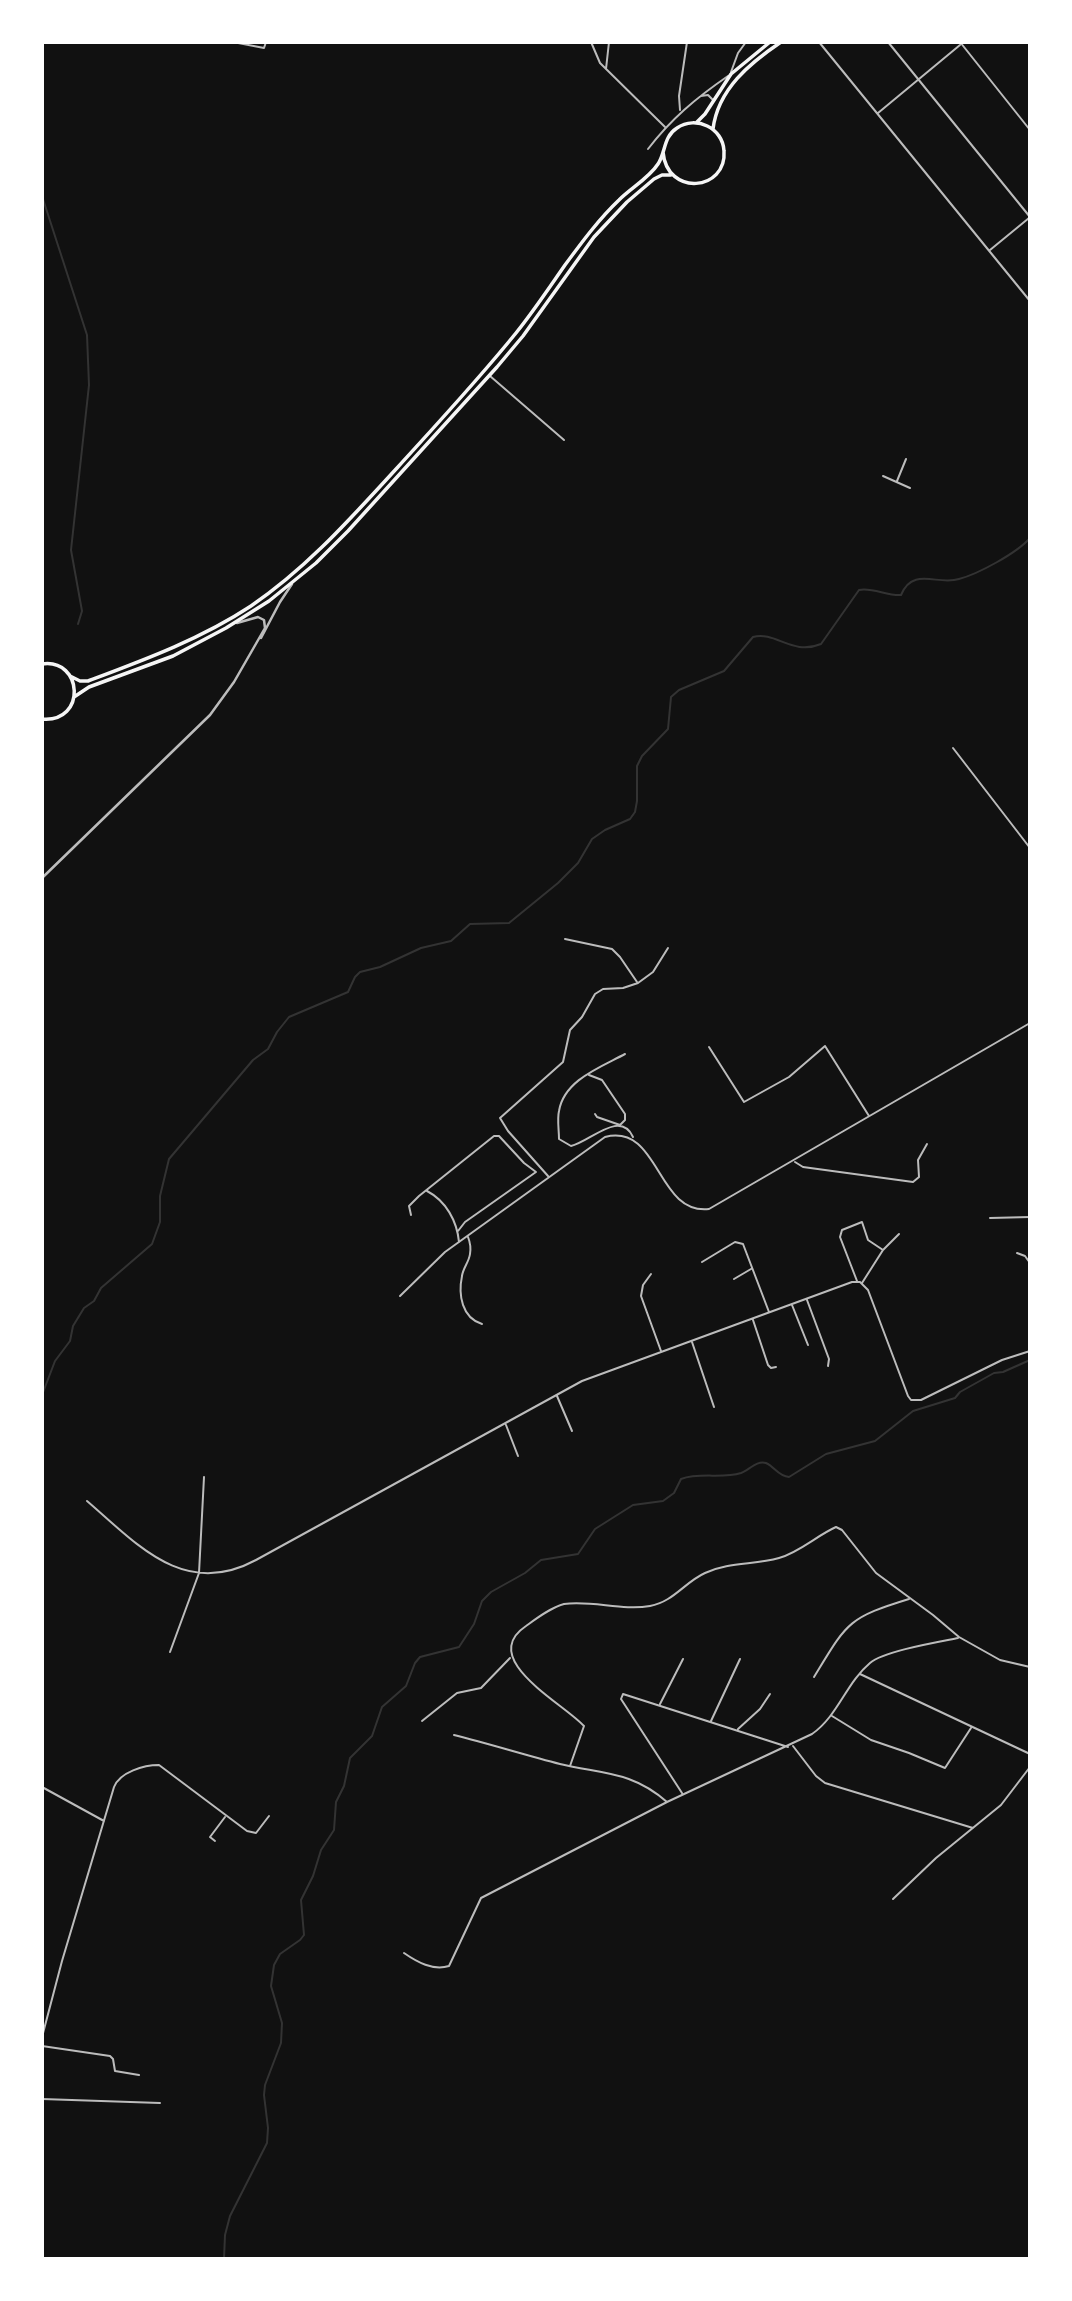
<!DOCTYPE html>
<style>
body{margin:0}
#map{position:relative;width:1072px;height:2301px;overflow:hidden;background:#111;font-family:"Fira Sans Condensed",sans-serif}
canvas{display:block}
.frame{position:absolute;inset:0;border:44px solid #fff;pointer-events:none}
</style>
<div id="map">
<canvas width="1072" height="2301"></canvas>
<div class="frame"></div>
</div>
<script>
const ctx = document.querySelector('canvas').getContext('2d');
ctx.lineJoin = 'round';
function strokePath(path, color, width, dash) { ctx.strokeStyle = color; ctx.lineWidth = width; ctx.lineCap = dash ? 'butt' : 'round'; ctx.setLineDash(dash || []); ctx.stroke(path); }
const stream = new Path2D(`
 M42,196l45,139 2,50 -18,165 11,61 -4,13
 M42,1395l13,-34 15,-20 3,-15 11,-18 10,-7 7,-13 51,-44 8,-22v-26l9,-37 84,-99 15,-11 9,-17 12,-15 59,-25 7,-15 5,-5 20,-5 41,-19 30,-7 19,-17 39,-1 49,-40 20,-20 14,-24 13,-9 25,-11 5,-7 2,-11v-35l5,-10 26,-27 3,-32 8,-7 45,-19 29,-34c23,-6 39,19 68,7l38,-54c13,-3 28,6 42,5 12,-29 37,-9 58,-16 19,-5 58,-26 71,-41
 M224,2259l1,-24 5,-19 37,-73 1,-15 -4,-33 1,-10 16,-42 1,-20 -11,-37 3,-21 6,-11 20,-14 4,-5 -3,-35 12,-24 8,-26 13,-20 2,-28 8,-16 6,-28 22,-22 10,-29 24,-21 9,-23 5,-6 39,-10 15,-23 8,-23 9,-9 34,-19 16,-13 37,-6 17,-25 38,-24 30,-4 11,-8 7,-14c19,-7 41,0 60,-6 8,-3 16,-13 25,-10 9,4 12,13 23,14l37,-23 49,-13 38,-30 42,-13 5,-6 34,-19 9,-1 27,-12`);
const minor = new Path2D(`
 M233,42l31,6 2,-6
 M591,42l9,21 65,64
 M819,42l211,259
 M888,42l142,175
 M960,42l70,88
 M606,69l3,-27
 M731,72l7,-19 8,-11
 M701,96l7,-1 5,5
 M680,110l-1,-14 8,-54
 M878,113l82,-68
 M648,149c23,-30 48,-51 80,-73
 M990,250l39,-32
 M490,376l74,64
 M883,476l27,12
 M897,481l9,-22
 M953,748l77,100
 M565,939l47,10 8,8 17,25
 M709,1047l35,55 45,-25 36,-31 44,70
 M625,1054c-24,13 -61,26 -66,57 -2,8 0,19 0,28l12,7c19,-4 49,-37 62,-9
 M589,1075l13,5 23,34v6l-5,5 -23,-8 -2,-3
 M795,1162l8,5 110,15 6,-5 -1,-17 9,-16
 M548,1176l-40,-45 -8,-13 63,-56 7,-32 12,-13 13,-23 8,-5 20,-1 15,-5 15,-11 15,-24
 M427,1191c19,10 30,30 32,51
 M411,1215l-2,-9 10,-10 75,-60h5l25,27 12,9 -71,50 -7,9
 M990,1218l40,-1
 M468,1237c2,5 3,11 2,17 -1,8 -7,14 -8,22 -4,19 0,42 20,48
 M1017,1253l8,3 5,7
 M702,1262l33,-20 8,2 26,68
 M651,1274l-8,11 -2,11 20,55
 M734,1279l17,-10
 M857,1281l-17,-44 2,-7 20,-8 6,18 15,10
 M862,1283l21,-33 16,-16
 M400,1296l45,-44 160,-115c55,-14 51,78 104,72l321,-186
 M807,1300l22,59 -1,7
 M792,1305l16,40
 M753,1320l15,45 3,3 5,-1
 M692,1342l22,65
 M557,1396l15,35
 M506,1425l12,31
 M87,1501c50,43 97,98 169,59l326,-179 270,-99h8l8,8 40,106 3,4h10l81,-40 28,-9
 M170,1652l29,-79 5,-96
 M860,1674l170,80
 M814,1677c33,-54 33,-59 95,-78
 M660,1704l23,-45
 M832,1716l39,24 38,13 36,15 26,-40
 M422,1721l35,-28 24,-5 29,-30
 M711,1721l29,-62
 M738,1729l22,-20 10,-15
 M454,1735c36,9 71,20 106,29 42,10 72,7 107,38
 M793,1746l23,30 9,7 148,45
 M570,1766l14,-40c-21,-23 -107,-67 -58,-100 11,-8 24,-18 38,-22 28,-4 58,7 86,2 23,-4 35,-24 55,-33 24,-11 49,-8 74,-15 21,-6 37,-22 57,-31l6,3 34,43 57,42 26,22 41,23 30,7
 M42,1787l62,34
 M682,1793l-61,-94 2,-5 165,53
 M215,1841l-5,-4 15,-20
 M893,1899l43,-41 65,-53 29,-38
 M404,1953c13,9 29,18 45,13l32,-68 186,-96 145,-68c26,-18 34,-51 58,-71 14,-12 68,-21 88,-25
 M42,2037l20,-76 52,-174c6,-15 30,-22 45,-22l88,66 9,2 13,-17
 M42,2046l68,10 3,3 2,12 24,4
 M42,2099l118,4`);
const tertiary = new Path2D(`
 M261,638l19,-36 12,-18
 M42,878l168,-163 24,-33 31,-54 -1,-8 -6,-3 -21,6`);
const secondary = new Path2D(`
 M697,122l8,-8 26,-40 39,-32
 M713,129c5,-40 37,-66 68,-87
 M42,664c41,-6 45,59 0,55
 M70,676l10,5h8c56,-21 113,-42 163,-75 56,-38 100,-88 146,-138 40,-44 81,-88 119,-135 17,-21 33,-45 49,-68 17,-23 34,-46 54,-65 12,-12 30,-22 39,-36 8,-12 5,-27 19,-36 19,-13 46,0 47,23 3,40 -57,46 -61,1
 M74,697l15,-10 84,-31 53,-28 43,-27 47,-38 32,-32 149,-164 26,-31 71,-99 33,-35 27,-23 8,-4h9`);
strokePath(stream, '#333', 2);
strokePath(minor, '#bcbcbc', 2);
strokePath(tertiary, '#bcbcbc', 2.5);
strokePath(secondary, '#f5f5f5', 3.5);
</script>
